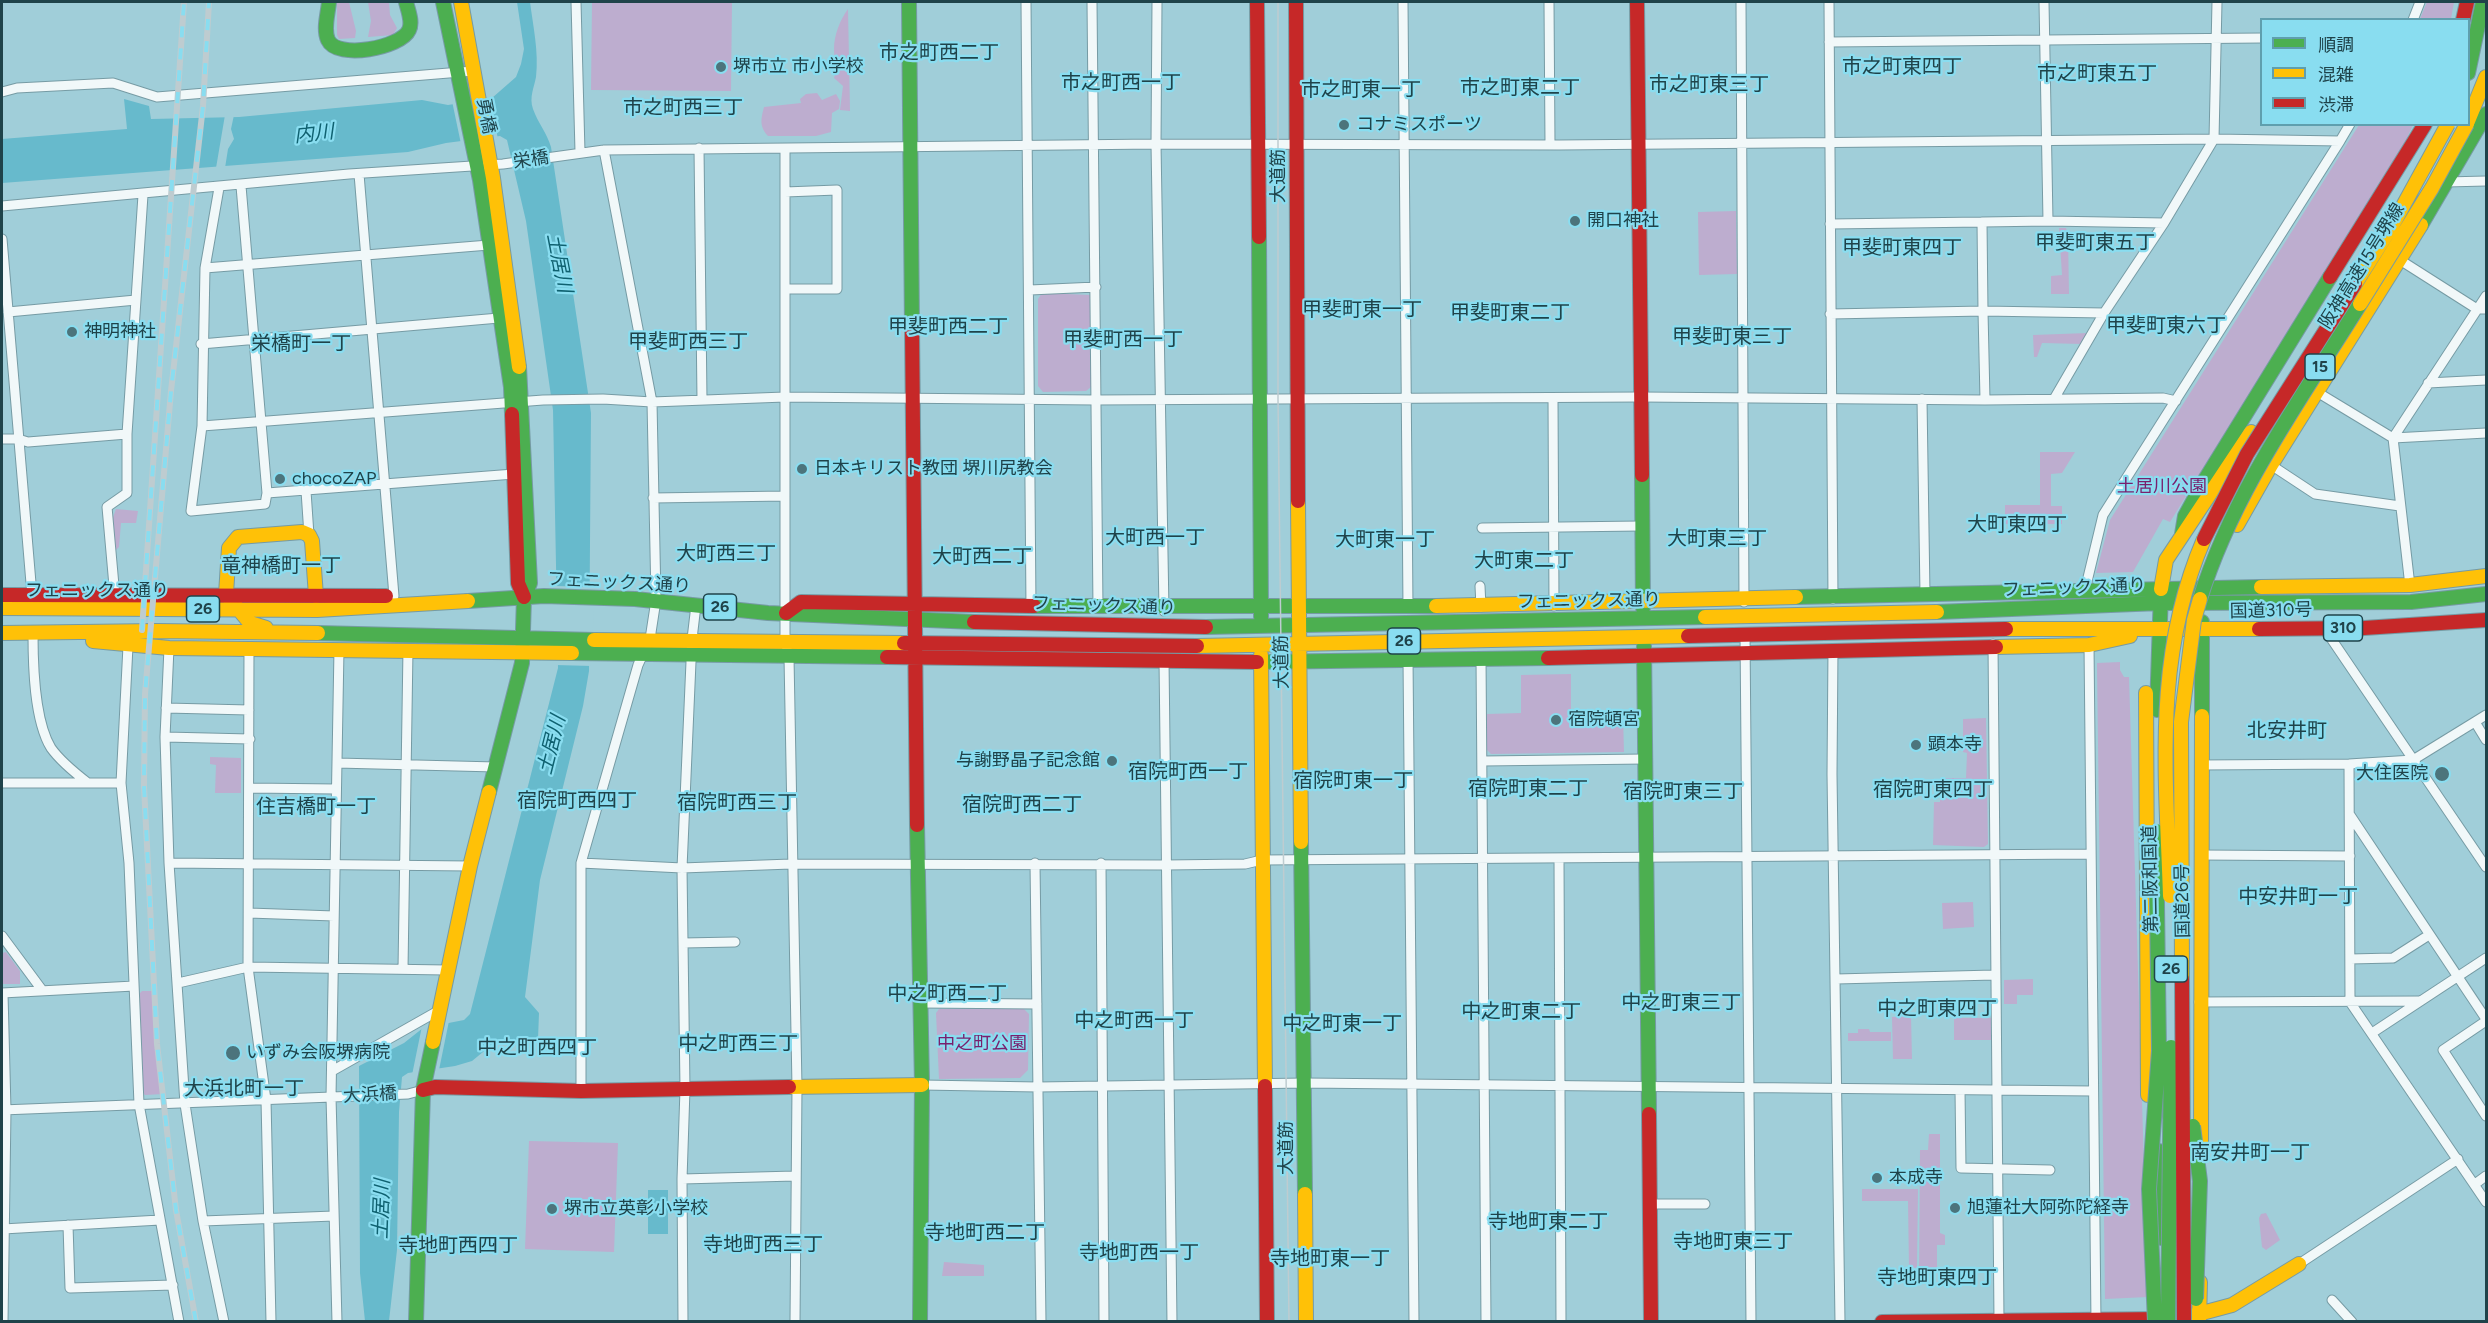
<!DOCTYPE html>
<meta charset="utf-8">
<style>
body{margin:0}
#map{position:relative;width:2488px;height:1323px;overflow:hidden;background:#a0ced9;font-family:Figtree,"Noto Sans JP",sans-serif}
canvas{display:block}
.frame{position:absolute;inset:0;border:3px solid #1f434a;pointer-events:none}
.legend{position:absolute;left:2260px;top:18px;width:210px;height:108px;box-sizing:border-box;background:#89ddf0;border:2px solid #5f9fae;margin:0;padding:8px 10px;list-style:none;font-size:18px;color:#1f434a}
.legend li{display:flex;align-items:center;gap:12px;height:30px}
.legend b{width:30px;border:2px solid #5f9fae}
</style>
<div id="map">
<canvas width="2488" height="1323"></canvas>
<div class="frame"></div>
<ul class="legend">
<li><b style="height:8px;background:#4caf50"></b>順調</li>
<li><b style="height:8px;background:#ffc107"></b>混雑</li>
<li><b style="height:8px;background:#c62828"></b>渋滞</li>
</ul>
</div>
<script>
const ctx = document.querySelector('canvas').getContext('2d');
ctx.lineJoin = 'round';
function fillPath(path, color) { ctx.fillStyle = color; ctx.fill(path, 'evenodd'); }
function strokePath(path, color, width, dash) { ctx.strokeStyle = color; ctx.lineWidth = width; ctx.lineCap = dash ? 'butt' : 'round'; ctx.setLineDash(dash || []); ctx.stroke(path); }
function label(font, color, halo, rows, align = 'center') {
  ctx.font = font + ' Figtree,"Noto Sans JP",sans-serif'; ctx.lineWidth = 4.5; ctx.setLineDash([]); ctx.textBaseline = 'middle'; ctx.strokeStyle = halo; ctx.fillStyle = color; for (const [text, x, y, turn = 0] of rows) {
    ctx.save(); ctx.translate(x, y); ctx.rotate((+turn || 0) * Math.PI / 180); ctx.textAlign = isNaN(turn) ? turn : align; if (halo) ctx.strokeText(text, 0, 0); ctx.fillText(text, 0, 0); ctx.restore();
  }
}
const green = new Path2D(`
 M337,2h12l7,29 -1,7 -16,1 -2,-4z
 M368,2h21l1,13 7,13 -4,7 -25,2 3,-16z
 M592,2h140l-1,89 -140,-1z
 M2427,2h27l-3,17h-31z
 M848,9l2,102 -10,-1 3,-24 -9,-8c4,-10 0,-18 0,-29 0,-14 6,-29 14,-40z
 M817,93l5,7 14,-6 4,7 -1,8 -7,4 -1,19 -15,4h-48c-9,-10 -7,-17 -4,-29l37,-4 -1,-4 6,-5z
 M2359,125h54l-9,20 -234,377 -7,-3 -30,53 -37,1 14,-53z
 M1736,211l1,63 -38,1 -1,-63z
 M2059,228h7l2,7 1,59h-18v-18l11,-1z
 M1042,293l49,2v92l-5,4 -43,1 -5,-6v-87z
 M2088,333l-6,11 -40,-1 -5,14h-3l-1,-22z
 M2040,452h35l-13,21 -11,1v32h11v18h-57v-19h35z
 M116,509l22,2 -2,12h-15l-2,24 -3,3 -3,-1 -2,-26z
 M2120,662v8l4,7h5l19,620 -43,2 -8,-636z
 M1571,674v43l52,-1 1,36 -133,2 -4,-4v-36l34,-1v-38z
 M1986,718l2,126 -4,3 -51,-2 1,-43h6l1,-24h25l1,-25 -4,-1v-33z
 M210,757l31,1v35h-26l1,-28 -6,-1z
 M1973,902l1,25 -31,2 -1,-26z
 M6,952l14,19v13h-18v-31z
 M2033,979v16h-16v9h-13v-24z
 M142,991h14l7,103 -18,1 -3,-3 -4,-97z
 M939,1009h85l5,5 -1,56 -8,8 -81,1 -3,-66z
 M1911,1016l1,43h-19l-1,-42z
 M1954,1018h37v22h-37z
 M1858,1029h11l1,3h21v9h-43v-8h10z
 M1929,1134h11v99l5,2v10h-8v27h-18l1,-122h8z
 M529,1141l89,2 -4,109 -89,-3z
 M1862,1189h56l-1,79 -8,-1 -1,-66h-46z
 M2266,1213l14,27 -14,10 -4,-3 -3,-29 2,-4z
 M944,1262l40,3v11h-42z`);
const water = new Path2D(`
 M517,2h13c3,24 9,50 6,75 -2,11 -7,20 -3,32 5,14 14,24 18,38l40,266 -2,258 -6,35 -43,174 -15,117 14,16 -1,26 -44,4 -22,18 -17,5 -47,7 -6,4 -3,35 -2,138 -8,71h-24l-5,-48 -1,-207 45,-23 19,-15 41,-8 6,-6 88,-346 -5,-258 -27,-189 -19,-81 -7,-4 -54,7 -38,9 -406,31v-44l125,-10 -3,-30 25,7 2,13 88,-2 183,-17 26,5 44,-7 24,-21 5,-13 3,-15z
 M648,1190h20v44h-20z`);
const pier = new Path2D(`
 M489,96l9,43 -37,5 -9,-43z
 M225,115h9l-3,14 3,10 -6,10 -3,19h-9z
 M555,586l39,1 -2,79 -37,-1z
 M449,1021l-10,49 -27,5 10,-49z`);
const street = new Path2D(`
 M576,2l4,150
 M1026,2l5,606
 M1092,2l6,606
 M1157,2l-1,142 8,467
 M1403,2l5,606
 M1549,2l1,143
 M1741,2l3,600
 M1829,2l4,597
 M2044,2l4,219 116,2
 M2413,20l7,-18
 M1829,42l433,-4
 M2,92l15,-4 96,-5 44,14 316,-26
 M2340,141l10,-17
 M699,148l3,252
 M785,149v492l4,16 8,430 -2,235
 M359,174l35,422
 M2446,182l40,-1
 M219,188l-14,80 -3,158 -11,85 74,-7 2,-11 -26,-307
 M785,192l52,-2v99h-51
 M2,206l347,-32 154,-10 101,-14 552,-6 403,1 655,-6 126,2 -237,374 -18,75
 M2048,221l-66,1 1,89 121,2 -50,86
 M1830,224l152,-2
 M2,239l30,356
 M2400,260l77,49h9
 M205,268l284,-23
 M1030,290l66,-3
 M8,312l128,-12
 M2104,313l60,-90 50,-84 3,-137
 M1830,314l153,-3 2,89
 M201,344l298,-26
 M2428,383l58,-3
 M2317,392l76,46 93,-5
 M1553,398l1,208
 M1922,399l3,196
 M202,426l341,-26 60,-1 49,3 133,-5 310,3 546,-3 344,3 178,-2 13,3
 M2,439h16l10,3 99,-8
 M2271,465l44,29 85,12
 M306,491l3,44
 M267,493l247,-19
 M653,498l132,-2
 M1482,528l159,-2
 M1480,586l1,21
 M2410,586l-17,-148 93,-142
 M115,597l-8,-90 20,-14v-59l16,-239
 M2324,628l162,239
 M33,634c0,31 1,86 18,114 10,14 24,25 37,35
 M1745,634l6,688
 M1993,644l6,676
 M2089,645l7,677
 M128,646l-7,137 8,80 10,241 40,218
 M249,647l-1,320 18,133 5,222
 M169,648l-4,89 4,126 16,241 18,117 21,101
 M1833,649l-1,125 8,548
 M1481,657l5,665
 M1408,658l6,664
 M1164,660l8,662
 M166,708l83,2
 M2475,722l11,18
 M165,737l85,2
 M1483,761l162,-2
 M337,763l159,4
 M2349,764l1,238 136,200
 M2200,765l149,-1 64,-4 73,-45
 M2,783h119
 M250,788l86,1
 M2350,815l136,204
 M2200,855l150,1
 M1559,859l2,463
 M169,863l301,3
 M581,863l101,5 109,-4 375,1 79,-1 17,-4 828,-6
 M1035,863l6,459
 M1101,863l3,459
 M249,913l85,3
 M2,936l40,54
 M683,943l52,-1
 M2350,959l43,-1 36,-23
 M403,969l5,-320
 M1836,979l158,-4
 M178,983l70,-16 199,3
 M2,993l132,-7
 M2199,1002l220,-1
 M921,1003l116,1
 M2486,1021l-43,29 43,66
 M2372,1033l114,-75
 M332,1071l106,-60
 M922,1085l116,2 267,-4 788,8
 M1960,1090l1,78 89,2
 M581,1091v-228l57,-198 12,-26 6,-39 -4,-198 -48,-252
 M2,1110l406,-16 15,-4
 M682,1179l113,-3
 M2475,1184l11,-8
 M1649,1204h56
 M203,1221l131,-5
 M68,1225l2,63 103,-3
 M3,1229l157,-9
 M2299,1264l159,-105
 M2332,1300l20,22
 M3,1322l3,-212 -3,-117
 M337,1322l-6,-225 8,-448
 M683,1322l-1,-143 3,-90 -3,-221 10,-229 4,-34`);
const fast = new Path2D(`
 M329,2c-1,12 -6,27 -1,38 9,20 73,8 81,-10 4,-8 -1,-20 -3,-28
 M443,2l37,178 31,207 1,27
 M909,2l3,326
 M2468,73l15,-71
 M2421,225l65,-111
 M1259,237l2,380
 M1642,475l1,133
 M2182,534l3,-18 18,-33 127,-206
 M1796,597l465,-10
 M468,601l76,-5 91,3 133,14 206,9
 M1034,606h402
 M1937,612l223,-9 251,-1 75,-8
 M1206,627l499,-10
 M318,633l276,7
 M1644,646l5,468
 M572,653l315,4
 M1257,662l291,-4
 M2157,710l4,-119
 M2202,716v-94
 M489,792l33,-129 2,-66 6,-14 -11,-216
 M917,825l5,260 -2,237
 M1301,842l4,352
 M2159,1151l2,87
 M416,1322l7,-232 10,-48`);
const slow = new Path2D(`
 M461,2l32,176 26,189
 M2468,121l18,-44
 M1298,501l3,341
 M2237,525l34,-60 150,-240
 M2261,587l149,-2 76,-9
 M2161,589l5,-29 85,-128
 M1436,606l360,-9
 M2,608l315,2 151,-9
 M1705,617l232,-5
 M266,628l-16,-5 -24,-29 3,-46 9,-11 64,-5 7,3 3,6 4,55
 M2006,629h253
 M2,633l155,-2 161,2
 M594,640l310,3
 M93,641l76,7 403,5
 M1197,646l491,-10
 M1996,647l93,-2 41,-9
 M1261,655l4,431
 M2146,693l2,402
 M433,1042l37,-176 19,-74
 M789,1087l133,-2
 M2201,1147l1,-431
 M1305,1194l1,128
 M2191,1316l41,-11 67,-41
 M2199,1322l1,-40`);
const jam = new Path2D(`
 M1257,2l2,235
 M1296,2l2,499
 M1637,2l5,473
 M2463,20l4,-18
 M2330,277l95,-153
 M912,328l5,497
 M512,414l6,169 6,14
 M2,595l384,1
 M786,613l15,-11 233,4
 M974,622l232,5
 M2259,629l105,-1 122,-8
 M1688,636l318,-7
 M904,643l293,3
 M887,657l370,5
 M1548,658l448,-11
 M1265,1086l2,236
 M423,1090l12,-3 146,4 208,-4
 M1649,1114l2,208
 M1882,1322l281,-3`);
const tram = new Path2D(`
 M1278,2v397l11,923`);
const rail = new Path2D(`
 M142,630l42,-628
 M196,1322l-20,-112 -19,-166 -13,-258 1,-92 26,-303 32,-285 6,-104`);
const fastBridge = new Path2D(`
 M2200,599c33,-107 101,-200 160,-295
 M2193,1126l7,55 -4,118
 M2155,1322l-6,-133 10,-138 -3,-220
 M2168,1322l3,-275`);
const slowBridge = new Path2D(`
 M2355,284l37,-58 56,-102
 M2360,304l72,-116 35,-64
 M2170,896c-4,-124 -17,-239 34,-357
 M2182,979l-1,-257 13,-102 6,-21`);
const jamBridge = new Path2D(`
 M2204,539l43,-85 108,-170
 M2182,979l2,343`);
const markers = [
 [721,67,6,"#4c747c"],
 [1344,125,6,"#4c747c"],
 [1575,221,6,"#4c747c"],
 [72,332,6,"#4c747c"],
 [802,469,6,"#4c747c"],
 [280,479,6,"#4c747c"],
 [1556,720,6,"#4c747c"],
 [1916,745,6,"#4c747c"],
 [1112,761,6,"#4c747c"],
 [2442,774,8,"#4c747c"],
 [233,1053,8,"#4c747c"],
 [1877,1178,6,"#4c747c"],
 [1955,1208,6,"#4c747c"],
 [552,1209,6,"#4c747c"]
];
const shields = [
 [2320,367,30],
 [720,607,33],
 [203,609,33],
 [2343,628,39],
 [1404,641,33],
 [2171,969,33]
];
const shieldNames = [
 ["15",2320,367],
 ["26",720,607],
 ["26",203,609],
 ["310",2343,628],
 ["26",1404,641],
 ["26",2171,969]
];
const poiNames = [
 ["堺市立 市小学校",733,67],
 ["コナミスポーツ",1356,125],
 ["開口神社",1587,221],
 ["神明神社",84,332],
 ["日本キリスト教団 堺川尻教会",814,469],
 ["chocoZAP",292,479],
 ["宿院頓宮",1568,720],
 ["顕本寺",1928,745],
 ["与謝野晶子記念館",1100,761,"right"],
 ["大住医院",2428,774,"right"],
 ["いずみ会阪堺病院",246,1053],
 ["本成寺",1889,1178],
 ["旭蓮社大阿弥陀経寺",1967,1208],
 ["堺市立英彰小学校",564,1209]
];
const streetNames = [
 ["勇橋",486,116,79],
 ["栄橋",531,160,-9],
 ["大道筋",1279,176,-90],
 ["阪神高速15号堺線",2362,266,-58],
 ["フェニックス通り",619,583,3],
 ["フェニックス通り",2074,588,-2],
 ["フェニックス通り",97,591],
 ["フェニックス通り",1589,601,-1],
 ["フェニックス通り",1104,606,2],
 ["国道310号",2271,611,-1],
 ["大道筋",1282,662,-91],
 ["第二阪和国道",2151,879,-91],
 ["国道26号",2183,901,-91],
 ["大浜橋",370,1095,-3],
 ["大道筋",1287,1148,-90]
];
const parkNames = [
 ["土居川公園",2162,487],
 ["中之町公園",982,1044]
];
const neighbourhoodNames = [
 ["市之町西二丁",939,53],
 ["市之町東四丁",1902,67],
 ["市之町東五丁",2097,74],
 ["市之町西一丁",1121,83],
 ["市之町東三丁",1709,85],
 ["市之町東二丁",1520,88],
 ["市之町東一丁",1361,90],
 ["市之町西三丁",683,108],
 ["甲斐町東五丁",2095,243],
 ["甲斐町東四丁",1902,248],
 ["甲斐町東一丁",1362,310],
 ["甲斐町東二丁",1510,313],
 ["甲斐町東六丁",2166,326],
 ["甲斐町西二丁",948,327],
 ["甲斐町東三丁",1732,337],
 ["甲斐町西一丁",1123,340],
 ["甲斐町西三丁",688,342],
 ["栄橋町一丁",301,344],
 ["大町東四丁",2017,525],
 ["大町西一丁",1155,538],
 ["大町東三丁",1717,539],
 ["大町東一丁",1385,540],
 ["大町西三丁",726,554],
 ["大町西二丁",982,557],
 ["大町東二丁",1524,561],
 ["竜神橋町一丁",281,566],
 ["北安井町",2287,731],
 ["宿院町西一丁",1188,772],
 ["宿院町東一丁",1353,781],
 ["宿院町東二丁",1528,789],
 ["宿院町東四丁",1933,790],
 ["宿院町東三丁",1683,792],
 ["宿院町西四丁",577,801],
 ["宿院町西三丁",737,803],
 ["宿院町西二丁",1022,805],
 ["住吉橋町一丁",316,807],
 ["中安井町一丁",2298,897],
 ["中之町西二丁",947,994],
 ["中之町東三丁",1681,1003],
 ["中之町東四丁",1937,1009],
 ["中之町東二丁",1521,1012],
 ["中之町西一丁",1134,1021],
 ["中之町東一丁",1342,1024],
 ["中之町西三丁",738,1044],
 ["中之町西四丁",537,1048],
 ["大浜北町一丁",244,1089],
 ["南安井町一丁",2250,1153],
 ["寺地町東二丁",1548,1222],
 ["寺地町西二丁",985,1233],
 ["寺地町東三丁",1733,1242],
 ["寺地町西三丁",763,1245],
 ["寺地町西四丁",458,1246],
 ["寺地町西一丁",1139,1253],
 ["寺地町東一丁",1330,1259],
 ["寺地町東四丁",1937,1278]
];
const waterNames = [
 ["内川",314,134,-6],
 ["土居川",559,263,79],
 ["土居川",552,745,-76],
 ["土居川",382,1209,-88]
];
fillPath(green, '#bdadcf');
fillPath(water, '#67bacc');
fillPath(pier, '#a0ced9');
strokePath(street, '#769ba4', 11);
strokePath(fast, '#769ba4', 16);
strokePath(slow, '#769ba4', 16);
strokePath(jam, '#769ba4', 16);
strokePath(street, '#f1f8f9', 9);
strokePath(fast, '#4caf50', 14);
strokePath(slow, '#ffc107', 14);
strokePath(jam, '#c62828', 14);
strokePath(tram, '#beccd0', 1.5);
strokePath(rail, '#beccd0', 6);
strokePath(rail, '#89ddf0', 4, [11]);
strokePath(fastBridge, '#769ba4', 16, []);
strokePath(slowBridge, '#769ba4', 16, []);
strokePath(jamBridge, '#769ba4', 16, []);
strokePath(fastBridge, '#4caf50', 14);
strokePath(slowBridge, '#ffc107', 14);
strokePath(jamBridge, '#c62828', 14);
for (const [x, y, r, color] of markers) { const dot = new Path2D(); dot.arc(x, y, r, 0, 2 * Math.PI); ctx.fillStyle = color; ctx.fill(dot); strokePath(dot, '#89ddf0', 2); }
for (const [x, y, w] of shields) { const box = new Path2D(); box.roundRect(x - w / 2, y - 13, w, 26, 4.5); ctx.fillStyle = '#89ddf0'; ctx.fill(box); strokePath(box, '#1f434a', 1.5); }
label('bold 16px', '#1f434a', null, shieldNames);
label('18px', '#1f434a', '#89ddf0', poiNames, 'left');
label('18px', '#1f434a', '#89ddf0', streetNames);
label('18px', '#79206d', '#89ddf0', parkNames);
label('20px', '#1f434a', '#89ddf0', neighbourhoodNames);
label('italic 20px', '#0f6170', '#89ddf0', waterNames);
</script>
